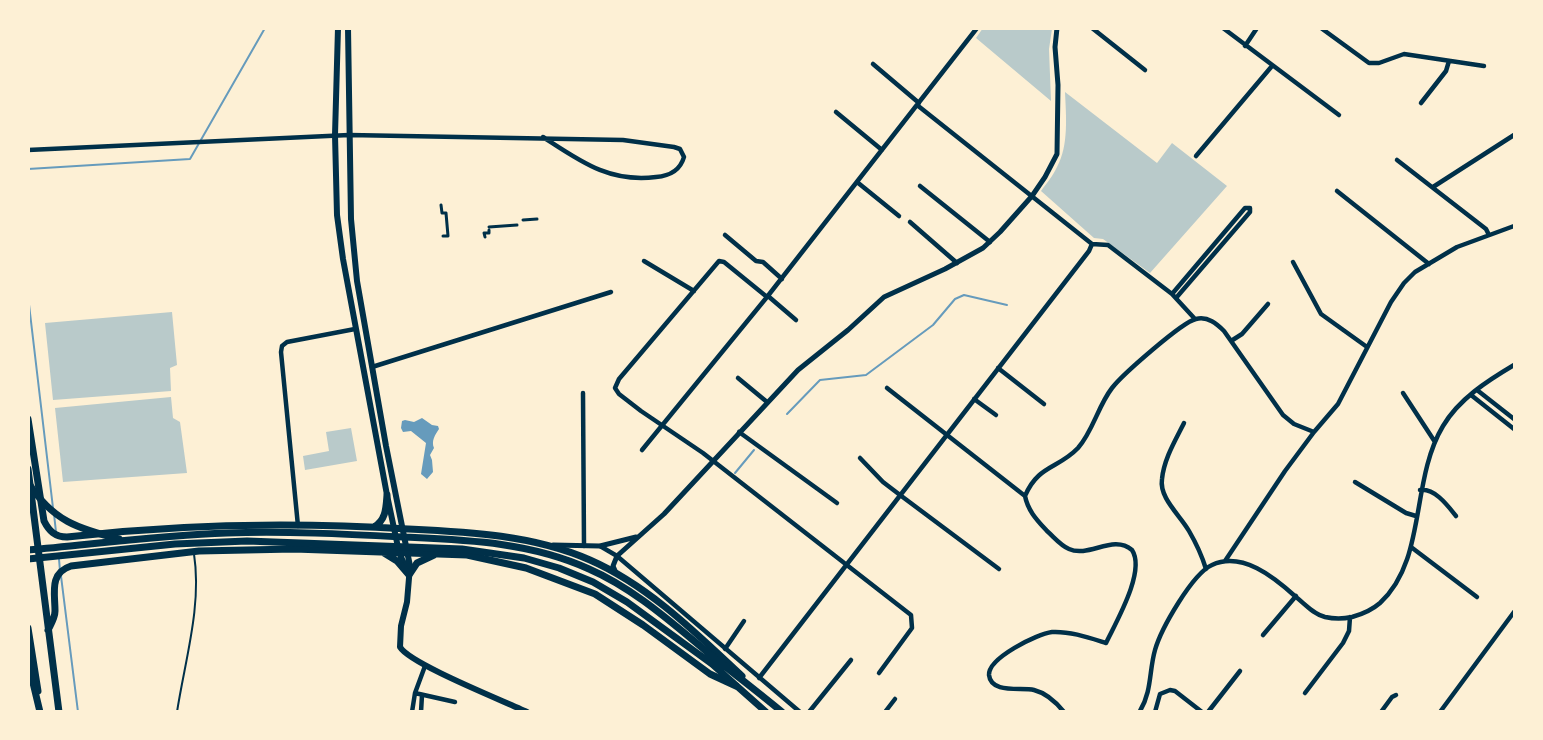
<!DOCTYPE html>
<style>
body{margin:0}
#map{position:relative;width:1543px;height:740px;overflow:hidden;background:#fdf0d5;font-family:"Space Grotesk",sans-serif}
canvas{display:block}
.frame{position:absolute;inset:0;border:30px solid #fdf0d5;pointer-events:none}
</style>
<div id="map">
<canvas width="1543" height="740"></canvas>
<div class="frame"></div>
</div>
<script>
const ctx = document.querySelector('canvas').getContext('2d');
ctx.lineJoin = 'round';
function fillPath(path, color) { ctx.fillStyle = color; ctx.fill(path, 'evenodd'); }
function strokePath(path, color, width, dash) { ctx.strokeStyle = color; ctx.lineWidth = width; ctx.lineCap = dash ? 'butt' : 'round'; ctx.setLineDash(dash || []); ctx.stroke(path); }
const green = new Path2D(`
 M983,28l69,1 -3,20 2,52 -75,-63z
 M1065,92l92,71 15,-20 55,43 -77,87 -47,-34 -9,-1 -53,-47c5,-7 12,-15 16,-24 12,-22 9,-51 8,-75z
 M172,312l5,53 -7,3 1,23 -118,9 -8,-77z
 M171,397l2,21 7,4 7,51 -124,9 -8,-74z
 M351,428l6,33 -52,9 -2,-14 26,-5 -3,-19z`);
const water = new Path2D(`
 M422,418l10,7 6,1 1,3c-4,6 -8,12 -5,19l-4,7 2,5 1,12 -6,7 -6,-5 5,-31 -15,-12 -8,1 -2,-4 1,-7 3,-1 9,2z`);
const stream = new Path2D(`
 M28,169l162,-10 75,-131
 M28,296l25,212
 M787,414l33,-34 46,-5 67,-50 22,-26 9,-4 43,10
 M735,473l19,-23
 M54,514l2,18
 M59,559l1,12
 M61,576l17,136`);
const service = new Path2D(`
 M177,712c8,-52 25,-106 17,-158`);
const pedestrian = new Path2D(`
 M441,205l1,8h4l2,23h-5
 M523,220l14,-1
 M489,227l28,-2
 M485,237l-1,-4h5v-3`);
const minor = new Path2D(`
 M1092,28l53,42
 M1223,28l116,87
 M1321,28l48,35h10l25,-9 80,12
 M1245,46l12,-18
 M873,64l46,39
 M1421,103l25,-32 3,-10
 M917,105l175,139
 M836,112l46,38
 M28,150l321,-15 274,5 51,7 6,2 4,8c-4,14 -15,19 -28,20 -47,6 -76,-16 -113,-40
 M1196,156l76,-90
 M1397,160l89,69 3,6
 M857,182l42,34
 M920,186l70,56
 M1433,187l81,-52
 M1337,191l92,73
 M910,222l47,41
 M725,235l31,26 7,1 19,17
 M1092,244l16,1 64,49 23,25
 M644,261l50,30
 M1293,262l28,52 46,33
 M1172,294l73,-86h5v4l-74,86
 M768,296l28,24
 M767,297l-43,-35 -5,-1 -100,118 -4,9 4,6 22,17 62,42 208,162 1,13 -33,45
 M1231,341l11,-7 26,-30
 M372,367l239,-75
 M998,368l46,36
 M738,378l29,24
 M887,388l138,108
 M1477,390l37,29
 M583,393l1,153
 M1403,393l32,49
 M1471,395l43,34
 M974,399l22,16
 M1184,423c-9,18 -20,36 -22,56 -3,19 18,36 27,52 7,12 13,25 17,38
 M739,432l98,71
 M642,450l125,-153 210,-269
 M860,458l23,24 17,13 99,74
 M1355,482l51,31 10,3
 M1420,490c15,-2 28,16 36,26
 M298,526l-17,-174 1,-6 5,-4 68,-13
 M600,546l17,10 183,156
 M1411,547l66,50
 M1225,561l60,-90 29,-39 24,-28 53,-102 13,-19 11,-11 42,-25 57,-21
 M1263,635l33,-39
 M725,649l19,-28
 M759,678l330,-427 3,-7
 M415,693l40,9
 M1305,693l38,-50 6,-12 1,-14
 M1140,711c12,-20 9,-40 15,-61 6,-21 37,-76 57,-85 30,-14 62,12 84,32 9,7 17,17 29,20 9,2 18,2 27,0 11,-3 20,-7 28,-14 47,-43 30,-122 63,-177 16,-27 44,-45 71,-61
 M412,712l3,-19 10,-27
 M421,712l1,-17
 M809,712l42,-52
 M885,712l10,-13
 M1064,712c-8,-10 -18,-19 -30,-22 -13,-3 -43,4 -45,-15 -1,-17 48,-41 63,-43 18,-1 38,6 54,11 10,-21 40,-72 26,-93 -19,-16 -43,8 -63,-1 -9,-4 -15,-12 -22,-18 -10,-11 -19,-20 -22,-35 13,-31 33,-27 53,-48 15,-17 20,-42 34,-60 10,-13 70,-66 84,-69 12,-3 21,5 28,12l59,84 11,9 20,8
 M1155,712l5,-18 10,-4 5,1 27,21
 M1208,712l32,-41
 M1381,712l11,-15 4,-2
 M1440,712l74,-100`);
const tertiary = new Path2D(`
 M553,545l47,1 36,-9
 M616,573l-3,-7 4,-10 47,-42 134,-144 50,-40 36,-33 61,-28 38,-21 17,-16 32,-36 13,-19 12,-23 1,-69 -3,-38 2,-19`);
const secondary = new Path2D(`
 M338,28l-3,107 2,80 6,44 44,236 12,57 7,17
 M348,28l3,191 6,62 29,165 24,120 -3,36 -6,24 -1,21c10,17 104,54 127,65`);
const primary = new Path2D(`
 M28,419l16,102c5,10 11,16 23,16 113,-13 227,-15 341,-8 62,3 125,6 182,31 59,26 106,73 152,116
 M28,469l31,243
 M374,527c12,-7 12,-19 13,-32
 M384,553l13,8 12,14 8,-12 17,-8
 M28,628l10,63
 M48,630c3,-6 7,-12 7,-19 0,-18 -6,-38 16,-45l128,-15 95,-2 173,6 59,13 69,26 48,31 67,49 26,12`);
const trunk = new Path2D(`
 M28,482c24,39 51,47 91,57
 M28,550c67,-6 133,-15 199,-17 58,-2 118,1 176,4 64,3 127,5 186,32 46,20 84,55 122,86 23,19 47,37 71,57
 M28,559l147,-15 72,-3 215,8 62,9 35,10 34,14 34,20 85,62 54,48
 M28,662l12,50`);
fillPath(green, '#b9caca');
fillPath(water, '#669bbc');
strokePath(stream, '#669bbc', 2);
strokePath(service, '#003049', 2);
strokePath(pedestrian, '#003049', 3);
strokePath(minor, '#003049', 4.5);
strokePath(tertiary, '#003049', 5);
strokePath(secondary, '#003049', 6);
strokePath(primary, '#003049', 7);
strokePath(trunk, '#003049', 7);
</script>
